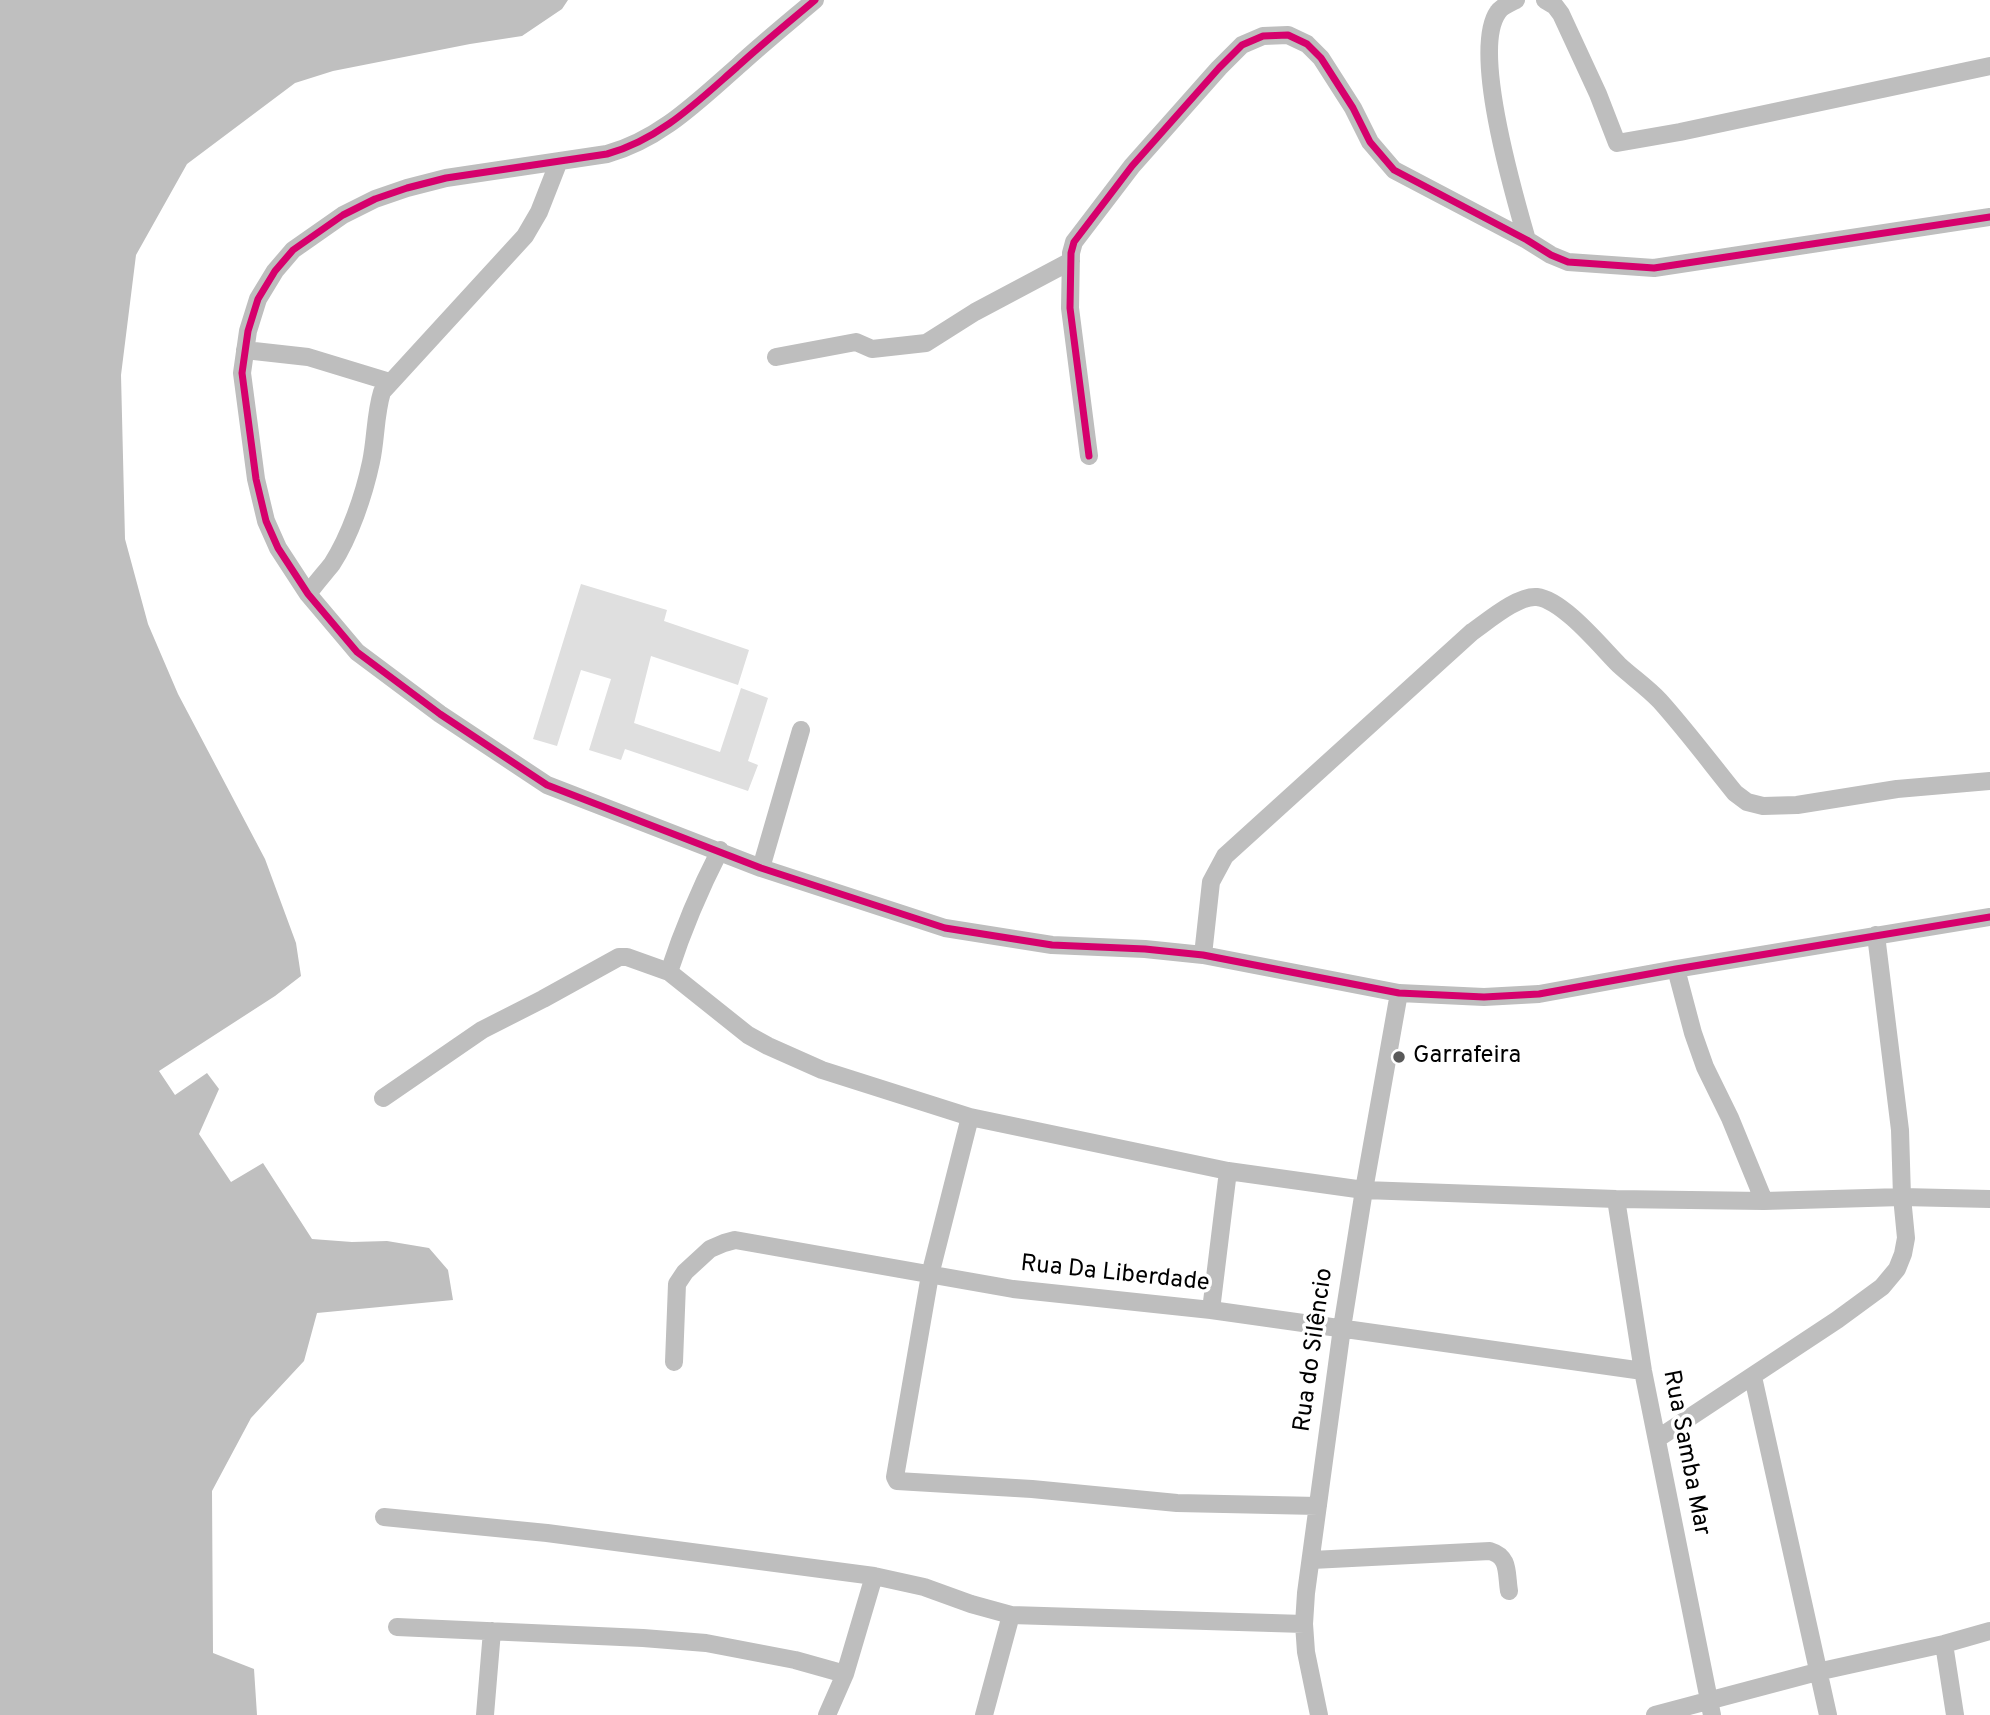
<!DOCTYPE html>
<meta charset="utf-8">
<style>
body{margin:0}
canvas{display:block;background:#fff}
</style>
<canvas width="1990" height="1715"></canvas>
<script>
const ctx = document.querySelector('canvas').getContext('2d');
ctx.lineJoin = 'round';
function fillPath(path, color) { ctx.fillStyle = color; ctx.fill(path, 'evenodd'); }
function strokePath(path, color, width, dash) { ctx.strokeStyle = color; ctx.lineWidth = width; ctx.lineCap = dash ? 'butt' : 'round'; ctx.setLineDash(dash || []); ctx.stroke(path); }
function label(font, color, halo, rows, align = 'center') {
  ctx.font = font + ' Overpass,sans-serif'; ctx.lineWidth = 7; ctx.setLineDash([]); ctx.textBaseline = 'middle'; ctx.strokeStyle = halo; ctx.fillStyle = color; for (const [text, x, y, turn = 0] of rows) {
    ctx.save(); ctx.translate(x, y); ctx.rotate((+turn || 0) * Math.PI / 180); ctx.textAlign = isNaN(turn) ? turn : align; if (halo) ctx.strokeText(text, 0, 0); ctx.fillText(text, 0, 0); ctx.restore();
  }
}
const water = new Path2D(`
 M0,0h568l-6,9 -40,27 -52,8 -137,27 -38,12 -108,81 -51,91 -15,120 4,164 23,85 30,70 87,165 31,84 5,33 -26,20 -116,75 16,24 32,-22 12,16 -20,45 32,48 32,-19 49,76 40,3 35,-1 42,7 19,22 5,30 -136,13 -13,48 -53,57 -39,73 1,162 41,16 3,46h-257z`);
const building = new Path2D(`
 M581,584l86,26 -3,11 85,29 -11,35 -87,-29 -17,67 86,29 21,-64 27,10 -20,63 10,4 -10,26 -123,-42 -4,11 -32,-10 22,-71 -30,-9 -24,76 -24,-7z`);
const minor = new Path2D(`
 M815,0c-26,22 -53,44 -78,67 -40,35 -78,73 -130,87l-161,24 -39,10 -32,11 -32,16 -50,35 -18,21 -17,28 -10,32 -6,42 14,106 10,42 12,27 30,46 49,58 83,62 107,71 214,83 184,60 107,17 93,4 58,6 196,38 85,4 55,-3 137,-25 314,-52
 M1516,0c-6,3 -15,7 -18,12 -27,38 16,183 29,228
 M1545,0l10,6 6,8 37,80 19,49 63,-11 310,-66
 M245,350l63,7 82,25
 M776,357l80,-15 16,7 54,-6 49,-31 96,-51
 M1089,456l-19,-148 1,-55 3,-11 58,-76 87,-98 23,-23 21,-9 25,-1 19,9 14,14 32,50 17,34 24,28 133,70 24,15 17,7 86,6 336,-51
 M308,594c7,-10 16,-20 24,-30 18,-28 32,-69 39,-102 5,-23 4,-47 11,-70l143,-156 14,-24 20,-51
 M720,850c-21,41 -37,79 -51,122l79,63 20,11 54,24 148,47 258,54 136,19 252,9 148,2 138,-4 88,2
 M761,868l40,-138
 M1203,955l8,-73 14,-26 247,-224c16,-11 46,-37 65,-35 26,3 64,50 82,68 13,12 29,23 41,36 26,29 50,61 75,92l12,9 16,4 34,-1 100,-16 93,-8
 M1676,969l17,64 12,34 25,51 34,83
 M383,1098l99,-68 61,-31 76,-42h8l42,15
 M970,1117l-40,158 -35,202 2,4 135,8 145,14 141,3
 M1616,1199l27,172 69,344
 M1211,1310l17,-139
 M674,1362l3,-78 8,-12 25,-23 14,-6 11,-3 278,49 198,21 432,61
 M1753,1377l75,338
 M1657,1439l180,-119 45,-33 15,-18 6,-15 3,-16 -4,-41 -2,-67 -24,-195
 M384,1517l163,16 327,43 50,11 47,17 40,11 293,9
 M1312,1560l178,-9c20,6 16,22 19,40
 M397,1627l246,11 63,5 89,17 50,14
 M1944,1644l11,71
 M485,1715l7,-84
 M827,1715l18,-41 29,-98
 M984,1715l27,-100
 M1319,1715l-13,-63 -2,-28 2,-31 36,-265 22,-138 35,-197
 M1655,1715l162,-43 127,-28 46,-13`);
const cycleway = new Path2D(`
 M815,0c-26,22 -53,44 -78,67 -40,35 -78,73 -130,87l-161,24 -39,10 -32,11 -32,16 -50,35 -18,21 -17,28 -10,32 -6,42 14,106 10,42 12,27 30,46 49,58 83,62 107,71 214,83 184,60 107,17 93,4 58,6 196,38 85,4 55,-3 137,-25 314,-52
 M1089,456l-19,-148 1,-55 3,-11 58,-76 87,-98 23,-23 21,-9 25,-1 19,9 14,14 32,50 17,34 24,28 133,70 24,15 17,7 86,6 336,-51`);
const markers = [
 [1399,1057,7,"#595959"]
];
const poiNames = [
 ["Garrafeira",1413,1057]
];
const streetNames = [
 ["Rua Da Liberdade",1115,1275,6],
 ["Rua do Silêncio",1315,1350,-82],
 ["Rua Samba Mar",1685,1453,79]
];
fillPath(water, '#bfbfbf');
fillPath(building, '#dfdfdf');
strokePath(minor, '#bebebe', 18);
strokePath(cycleway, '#d6006c', 7);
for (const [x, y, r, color] of markers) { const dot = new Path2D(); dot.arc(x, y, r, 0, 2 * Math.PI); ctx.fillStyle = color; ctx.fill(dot); strokePath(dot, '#fff', 2.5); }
label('24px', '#000', '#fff', poiNames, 'left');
label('24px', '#000', '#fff', streetNames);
</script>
